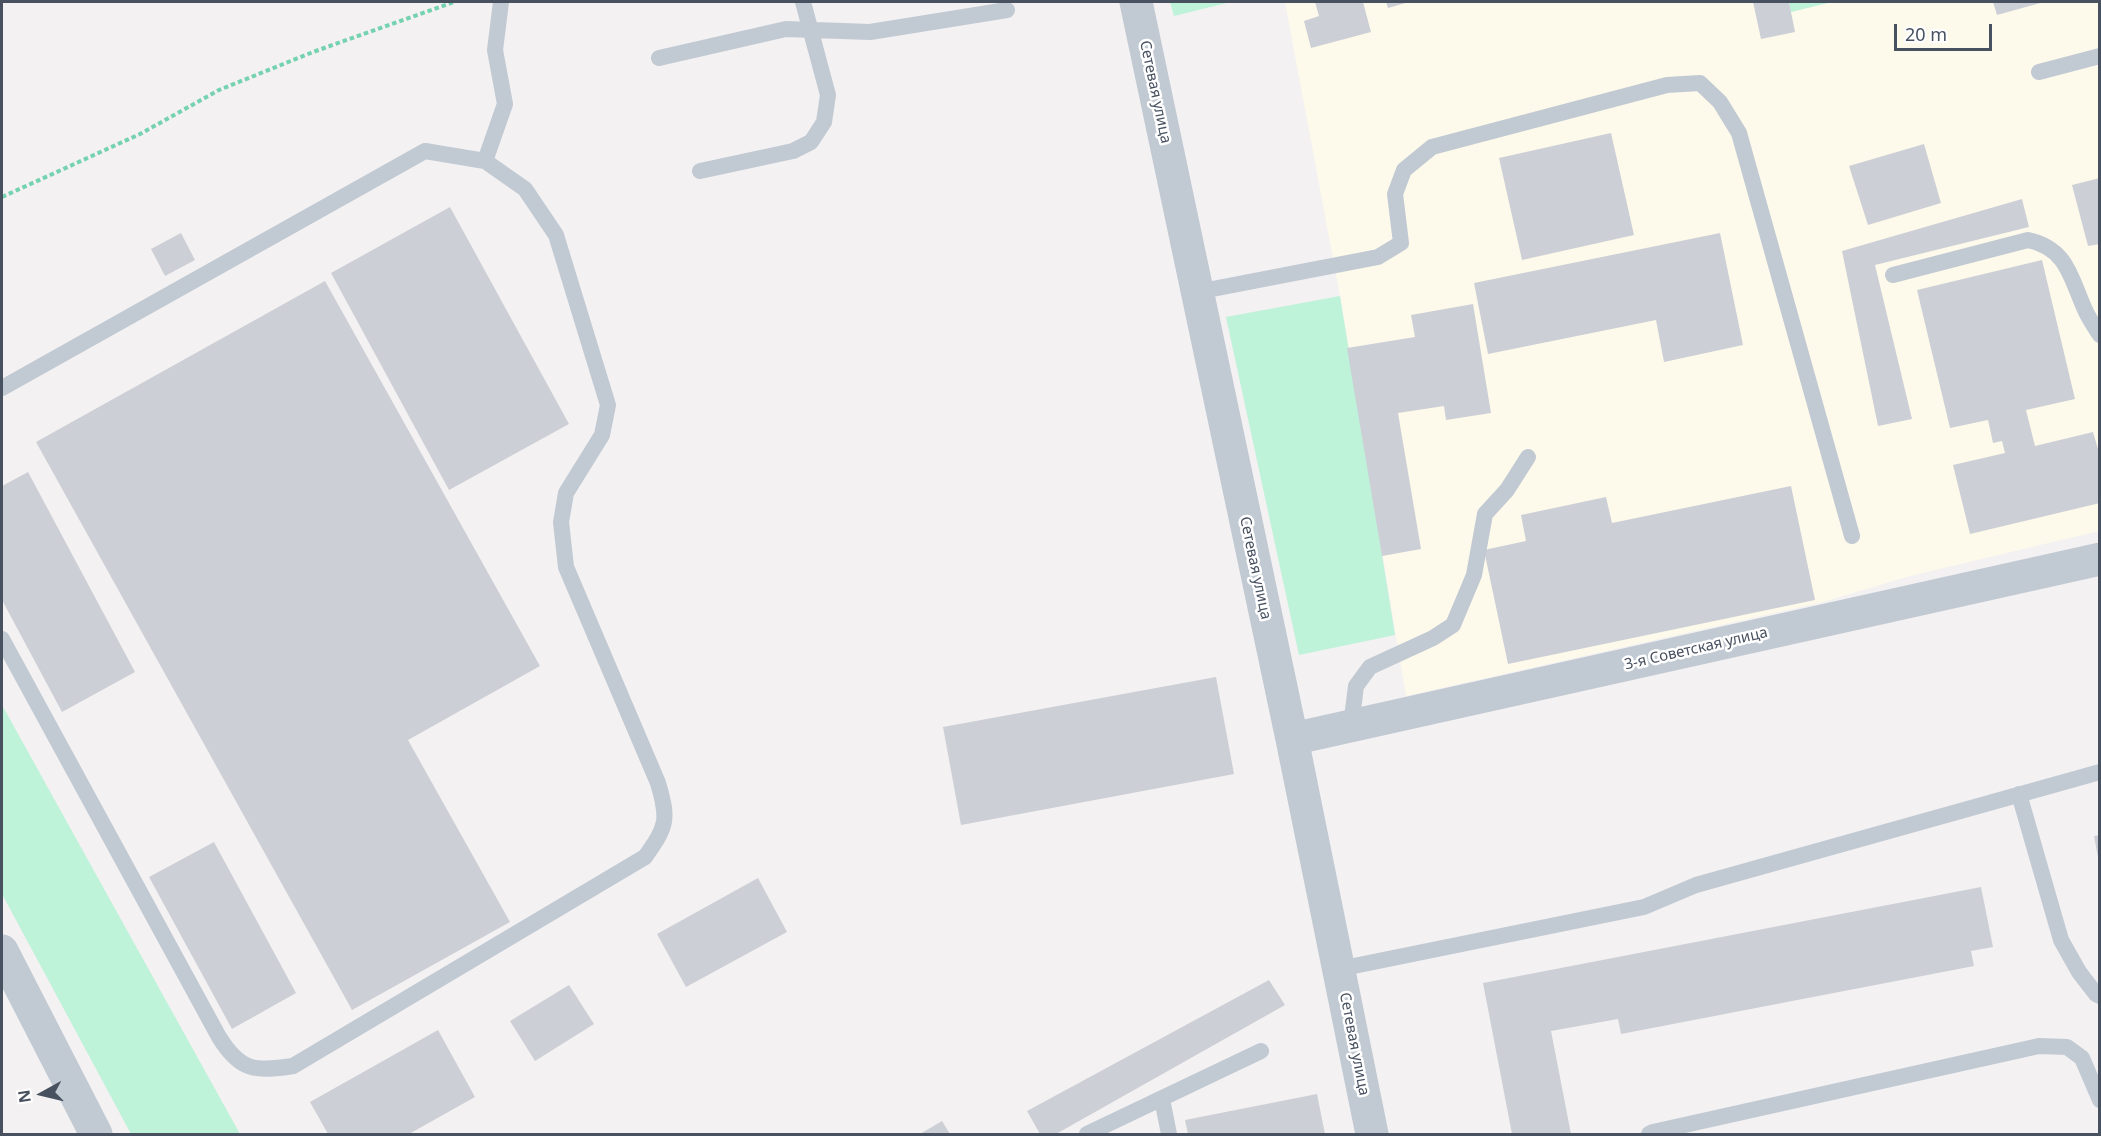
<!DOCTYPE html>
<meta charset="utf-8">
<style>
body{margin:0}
#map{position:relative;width:2101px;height:1136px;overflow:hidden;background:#f3f1f1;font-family:"Noto Sans",sans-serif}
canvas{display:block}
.frame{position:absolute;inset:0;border:3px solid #485160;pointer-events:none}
.north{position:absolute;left:12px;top:1064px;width:60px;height:60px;-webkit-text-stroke:4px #fff;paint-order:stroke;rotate:262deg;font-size:16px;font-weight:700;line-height:24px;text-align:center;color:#485160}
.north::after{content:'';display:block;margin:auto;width:21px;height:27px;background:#485160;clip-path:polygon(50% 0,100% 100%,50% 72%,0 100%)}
.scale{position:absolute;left:1894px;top:24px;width:98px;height:27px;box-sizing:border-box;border:3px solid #485160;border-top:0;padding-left:8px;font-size:18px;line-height:21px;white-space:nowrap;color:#485160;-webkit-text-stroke:4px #fff;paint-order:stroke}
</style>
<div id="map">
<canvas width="2101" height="1136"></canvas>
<div class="frame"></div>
<div class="north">N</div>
<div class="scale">20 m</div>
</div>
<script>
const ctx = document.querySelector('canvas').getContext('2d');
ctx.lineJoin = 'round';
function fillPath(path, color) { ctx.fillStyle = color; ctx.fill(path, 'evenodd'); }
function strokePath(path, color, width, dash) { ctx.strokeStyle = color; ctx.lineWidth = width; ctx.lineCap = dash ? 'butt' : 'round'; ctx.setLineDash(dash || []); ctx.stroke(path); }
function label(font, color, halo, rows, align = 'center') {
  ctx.font = font + ' "Noto Sans",sans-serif'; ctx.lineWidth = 5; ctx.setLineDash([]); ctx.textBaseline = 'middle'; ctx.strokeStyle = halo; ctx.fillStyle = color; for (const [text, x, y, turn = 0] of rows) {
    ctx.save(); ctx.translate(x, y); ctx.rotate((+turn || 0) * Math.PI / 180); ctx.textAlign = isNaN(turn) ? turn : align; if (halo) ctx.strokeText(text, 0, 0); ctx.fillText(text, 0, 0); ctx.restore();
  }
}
const commercial = new Path2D(`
 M1285,2h504l2,10 41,-10h267v529l-189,45 -87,26 -417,94 -66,-400z`);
const green = new Path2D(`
 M1170,2h61l-57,14z
 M1789,2h43l-41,10z
 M1340,296l55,339 -96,20 -73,-338z
 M2,705l238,429h-109l-129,-240z`);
const building = new Path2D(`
 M1315,2h48l8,30 -60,16 -7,-27 15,-5z
 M1386,2h23l-21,6z
 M1753,2h36l6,30 -34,7z
 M1993,2h51l-47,13z
 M1611,133l23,102 -112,25 -23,-102z
 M1924,144l17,59 -73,22 -19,-59z
 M2100,178v66l-12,2 -16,-61z
 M2022,199l7,28 -154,38 37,154 -34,7 -36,-175z
 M450,207l119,217 -120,66 -118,-217z
 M181,233l14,27 -30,16 -14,-27z
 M1720,233l23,112 -79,17 -8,-42 -168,34 -14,-71z
 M2042,260l33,139 -49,11 9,36 58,-14 7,24v47l-130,31 -17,-69 52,-12 -3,-12 -9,2 -5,-23 -38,8 -33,-138z
 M325,281l215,385 -132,74 102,182 -158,88 -316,-568z
 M1473,304l18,109 -45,7 -2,-14 -46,7 23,136 -39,7 -35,-208 68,-11 -4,-22z
 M28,472l107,200 -73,40 -60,-112v-114z
 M1791,486l24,114 -307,64 -24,-114 42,-9 -5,-26 85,-18 6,26z
 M1216,677l18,97 -273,51 -18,-98z
 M2100,835v22h-2l-4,-21z
 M214,842l82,151 -64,36 -83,-152z
 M758,878l29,54 -101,55 -29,-53z
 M1981,887l12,60 -22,4 3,15 -353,68 -3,-15 -67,12 20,103h-59l-29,-151z
 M1269,980l16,25 -229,129h-16l-13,-23z
 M569,985l25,39 -59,37 -25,-40z
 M438,1030l37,67 -66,37h-81l-18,-32z
 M1317,1094l8,40h-137l-3,-14z
 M942,1121l8,13h-30z`);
const path = new Path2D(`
 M2,197l138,-63 79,-44 94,-38 141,-50`);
const service = new Path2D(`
 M659,58l127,-29 84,3 137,-22
 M2039,72l61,-16
 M485,161l20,-57 -10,-54 6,-48
 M700,171l93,-20 18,-9 13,-20 4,-27 -25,-93
 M1893,275l135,-35c42,9 43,42 59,74 4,7 8,14 13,21
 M1197,292l181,-35 23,-14 -6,-49 9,-24 28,-23 235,-62 33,-2 20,19 19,31 113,403
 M2,388l423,-237 60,10 40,28 31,46 52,170 -6,30 -36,58 -5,29 5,45 92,216c11,37 9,43 -13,74l-352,209c-38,6 -53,5 -74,-29l-217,-398
 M1351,726l5,-40 14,-19 63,-29 20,-13 21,-50 11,-61 22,-24 21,-33
 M2019,794l42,146 18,32 17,22 4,2
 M1339,969l305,-62 52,-22 404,-113
 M1162,1099l7,35
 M1087,1134l174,-83
 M1649,1134l4,-2 386,-86 28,1 15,11 18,42`);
const minor = new Path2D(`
 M1136,2l156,737 80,395
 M1292,739l808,-180
 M2,951l94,183`);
const streetNames = [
 ["Сетевая улица",1155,92,78],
 ["Сетевая улица",1255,568,78],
 ["3-я Советская улица",1696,649,-13],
 ["Сетевая улица",1354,1044,79]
];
fillPath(commercial, '#fdfaeb');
fillPath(green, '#bef2d9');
fillPath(building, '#cdcfd6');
strokePath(path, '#74d2b0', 4, [4.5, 3]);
strokePath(service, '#c1c9d3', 16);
strokePath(minor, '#c1c9d3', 33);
label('15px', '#485160', '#fff', streetNames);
</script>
